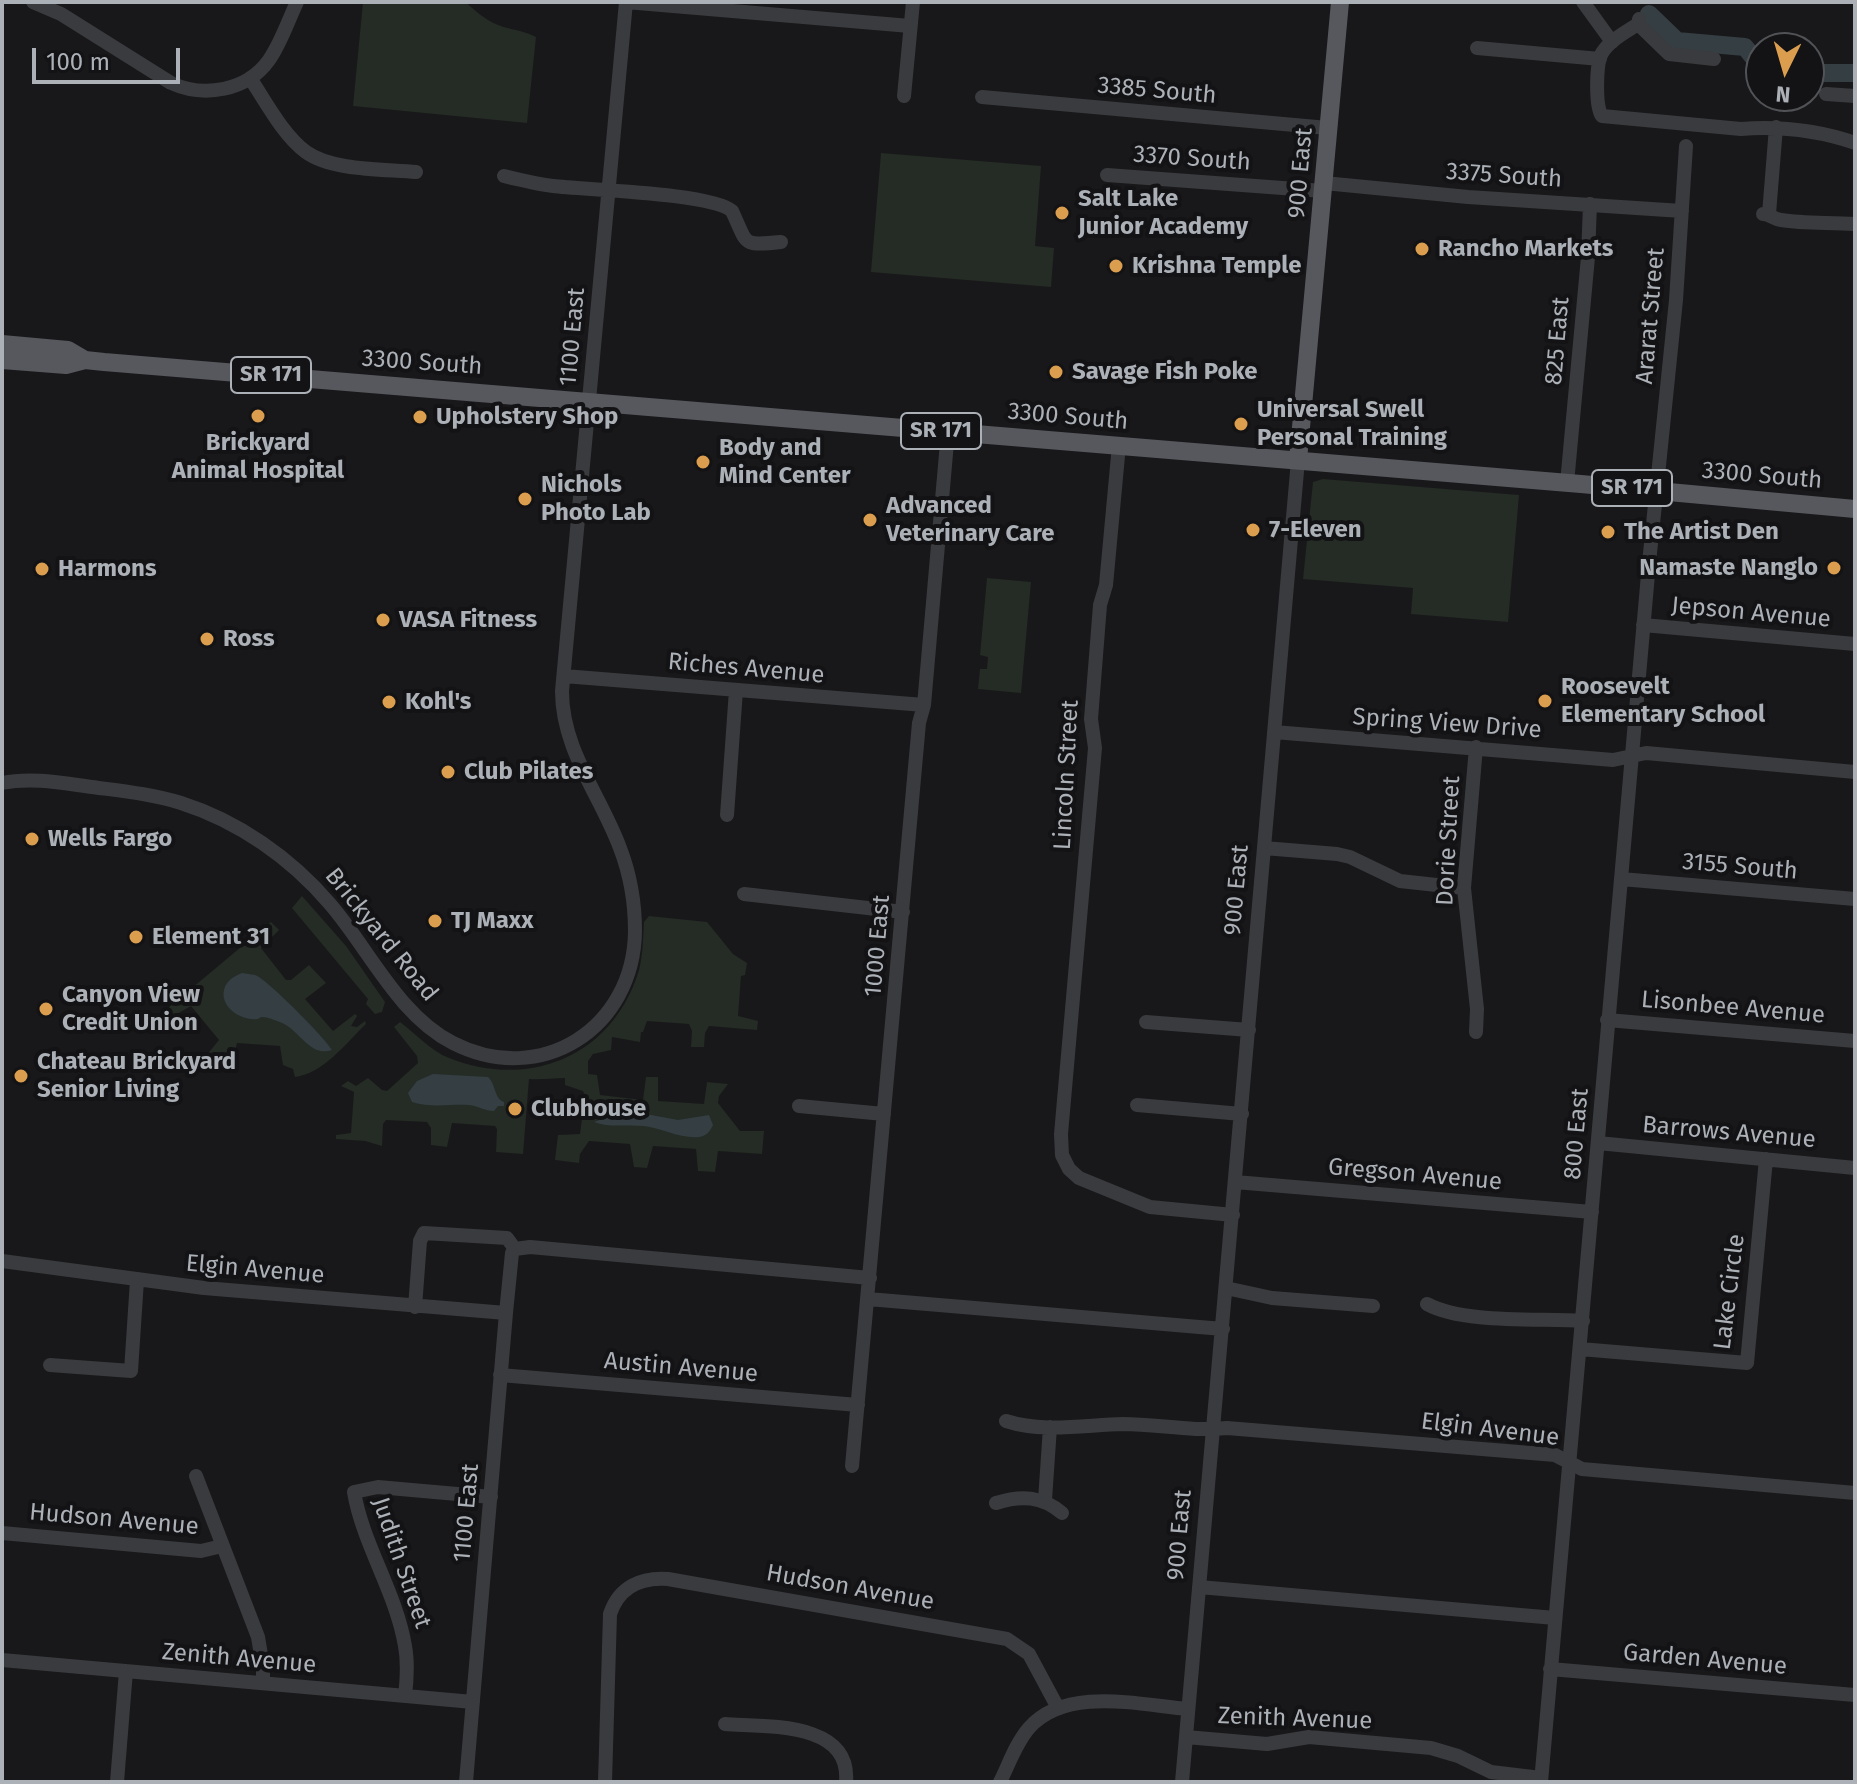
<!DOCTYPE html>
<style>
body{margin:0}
#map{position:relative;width:1857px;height:1784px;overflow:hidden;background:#18181a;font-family:"Fira Sans",sans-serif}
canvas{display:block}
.frame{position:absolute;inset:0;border:4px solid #acb1b8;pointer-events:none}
.north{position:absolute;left:1745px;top:32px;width:80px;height:80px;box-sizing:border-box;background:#131315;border:2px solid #505256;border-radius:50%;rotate:185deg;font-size:22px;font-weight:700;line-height:32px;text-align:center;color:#acb1b8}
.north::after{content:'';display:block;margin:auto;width:28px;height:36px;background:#db9e4f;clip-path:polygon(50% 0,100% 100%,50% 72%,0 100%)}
.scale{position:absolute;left:32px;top:48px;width:148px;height:36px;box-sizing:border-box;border:4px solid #acb1b8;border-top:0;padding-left:10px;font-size:24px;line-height:28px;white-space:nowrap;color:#acb1b8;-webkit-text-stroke:6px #131315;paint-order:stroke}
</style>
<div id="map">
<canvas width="1857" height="1784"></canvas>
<div class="frame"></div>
<div class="north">N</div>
<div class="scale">100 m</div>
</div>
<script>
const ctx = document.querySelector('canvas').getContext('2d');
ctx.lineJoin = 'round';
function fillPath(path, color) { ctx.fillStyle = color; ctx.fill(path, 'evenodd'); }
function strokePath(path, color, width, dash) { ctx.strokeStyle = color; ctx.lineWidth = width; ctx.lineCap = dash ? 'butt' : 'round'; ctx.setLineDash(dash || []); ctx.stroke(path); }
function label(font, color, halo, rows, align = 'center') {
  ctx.font = font + ' "Fira Sans",sans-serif'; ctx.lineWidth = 8; ctx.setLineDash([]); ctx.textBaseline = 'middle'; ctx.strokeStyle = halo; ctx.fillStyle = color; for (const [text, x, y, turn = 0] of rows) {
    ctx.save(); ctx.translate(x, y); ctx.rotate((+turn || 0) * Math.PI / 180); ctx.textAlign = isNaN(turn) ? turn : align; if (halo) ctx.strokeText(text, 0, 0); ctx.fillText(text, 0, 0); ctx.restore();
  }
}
const green = new Path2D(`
 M363,2h102c11,9 19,17 33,23 13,5 25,5 38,12l-9,86 -174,-17z
 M881,153l160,13 -6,80 19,2 -3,39 -180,-15z
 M1323,479l196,16 -11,127 -97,-8 2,-26 -110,-9 10,-97z
 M987,578l44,4 -10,111 -43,-4 2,-20h7l1,-12 -8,-2z
 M302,896l44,50 39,56 -3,10 -7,2 -9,-10 2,-5 -76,-91z
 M649,916l58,6 26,32 14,9 -2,12 -4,1 -3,40 20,5 -1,9 -48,-4 -4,7 -1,14h-13l1,-16 -3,-7 -42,-3 -4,11h-2l-1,10 -28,-5 -1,13 -18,4 -5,7v13l9,1 3,20 43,5 3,-23h12v24l46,3 3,-22 21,2 -9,12 -1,7 22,28h24l-2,23 -44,-3 -3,21 -17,-1 -2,-22 -43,-3 -6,22 -13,-1 -4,-23 -41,-3 -9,13 -1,9 -24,-3 3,-25 22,-1 5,-39 -2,-4 -18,-6v-7c-12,0 -23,2 -36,1l-6,75 -27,-2 1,-23 -2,-3 -43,-3 -5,24 -16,-2v-17l-4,-6 -41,-2 -3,4 -1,22 -17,-5 -29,-2v-4l15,-2 3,-41 -13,-6 7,-5 8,5 12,-8 14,12 5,1 31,-28 -1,-7 -23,-29 6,-5c15,11 31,29 49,36 81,32 164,-2 190,-88 4,-15 4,-33 5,-48z
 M271,922l8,8 -18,18 25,32h5l18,-15 17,18 -21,16 28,32 22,-17 2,2 -6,10 6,1 8,-6 1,3c-19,18 -43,50 -71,53l-2,-8 -10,-4 -3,-19 -43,-3 -4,17h-25l-3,-3 14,-17 -28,-34 -23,13 -6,-6z`);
const water = new Path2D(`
 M242,973c4,1 9,1 13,2 11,3 71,64 77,75 -20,7 -30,-15 -46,-25 -5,-3 -18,-8 -24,-8 -2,0 -3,2 -5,2 -16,2 -37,-12 -33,-29 2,-9 10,-14 18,-17z
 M433,1074l55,3c8,7 6,22 16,25v4h-6l-4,5c-9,0 -16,-5 -25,-6 -20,-1 -38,3 -57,-3l-4,-9 9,-12z
 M635,1112l43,8 31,-5 4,10c-3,6 -6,11 -14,12 -18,2 -38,-9 -55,-11 -17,-2 -35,2 -50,-4l16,-6z`);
const river = new Path2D(`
 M1649,14l28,27 68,6 16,20
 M1809,73h46`);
const minor = new Path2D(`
 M33,2l28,12 110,69c33,15 76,8 98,-23 12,-17 19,-39 28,-58
 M626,2l284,24
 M1583,2l29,40
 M1639,19l-1,5c-12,8 -28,16 -36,29 -6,10 -7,53 0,63l139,13c40,-3 76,1 114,14
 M1638,24l31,30 45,5
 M1477,48l123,11
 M250,78c16,24 33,57 56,74 26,19 79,17 110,20
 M1826,94l29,2
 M904,96l9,-94
 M982,97l346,31
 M1107,175l216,16
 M504,176c16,4 33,8 49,10 34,4 158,7 179,25 16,34 9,35 49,31
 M1324,183l144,14 214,14
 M1763,214c7,0 10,5 18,6 24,4 50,2 74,4
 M1769,214l7,-87
 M1119,445l-13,140 -6,20 -9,114 4,29 -34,386 1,21 7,14 10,9 71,29 83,8
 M1567,483l21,-226 2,-53
 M1643,625l212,19
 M564,676l360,29
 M1274,732l339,28 33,-7 209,19
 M2,783c30,-6 60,0 90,4 30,4 60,7 89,16 57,18 110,55 149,101 39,45 68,111 123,139 88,45 181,-15 182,-112 0,-29 -5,-57 -15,-83 -20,-54 -58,-98 -58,-157l64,-689
 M727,815l9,-125
 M1264,848l73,6 13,3 50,24 64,7
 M1621,879l234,20
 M744,894l159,18
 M1607,1020l248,21
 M1146,1022l103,8
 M1476,1032l1,-23 -13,-121 12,-141
 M1137,1105l105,9
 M799,1106l85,8
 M1598,1143l257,25
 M1235,1182l357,30
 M515,1249l15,-2 340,31
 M2,1261l202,27 302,25
 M1226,1288l46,10 101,8
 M868,1299l355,30
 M1427,1304c37,20 112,14 156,17
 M415,1307l5,-66 4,-8 83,5 8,11
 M1580,1349l167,14 19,-204
 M50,1365l81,6 6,-91
 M500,1375l358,30
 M1006,1421c37,12 78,4 117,3 35,0 69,8 104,4l328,27 27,14 273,24
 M852,1466l67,-743 5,-18 24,-274
 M196,1476l62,161 5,30v16
 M1045,1500l5,-73
 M996,1503c25,-8 46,-7 66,10
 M2,1533l199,18 21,-5
 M1199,1587l356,31
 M2,1660l471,42
 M1550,1669l305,26
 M405,1696c2,-17 3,-34 0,-50 -9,-54 -42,-101 -51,-154l24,-5 113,10
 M725,1724c41,3 126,-3 121,58
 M1186,1737l81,7 42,-7 122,11 27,8 33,16 50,6
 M117,1782l9,-111
 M466,1782l40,-469 6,-60 3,-4
 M605,1782l5,-168c9,-27 31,-37 58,-35l339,60 22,15 29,54
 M1000,1782c9,-18 16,-39 29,-54 37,-42 111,-23 159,-19
 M1182,1782l116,-1322
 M1541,1782l108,-1219 27,-263 10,-154`);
const major = new Path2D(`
 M2,344l66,6 17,10
 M2,360l64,5 19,-5 19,2 1477,122 274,25
 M1298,460l42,-458`);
const markers = [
 [1062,213,8,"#db9e4f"],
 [1422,249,8,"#db9e4f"],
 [1116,266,8,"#db9e4f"],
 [1056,372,8,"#db9e4f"],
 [258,416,8,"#db9e4f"],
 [420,417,8,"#db9e4f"],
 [1241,424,8,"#db9e4f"],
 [703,462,8,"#db9e4f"],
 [525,499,8,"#db9e4f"],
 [870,520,8,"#db9e4f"],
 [1253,530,8,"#db9e4f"],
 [1608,532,8,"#db9e4f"],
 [1834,568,8,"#db9e4f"],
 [42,569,8,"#db9e4f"],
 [383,620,8,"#db9e4f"],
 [207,639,8,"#db9e4f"],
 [1545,701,8,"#db9e4f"],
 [389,702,8,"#db9e4f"],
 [448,772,8,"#db9e4f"],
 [32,839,8,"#db9e4f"],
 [435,921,8,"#db9e4f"],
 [136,937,8,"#db9e4f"],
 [46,1009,8,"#db9e4f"],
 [21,1076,8,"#db9e4f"],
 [515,1109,8,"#db9e4f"]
];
const shields = [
 [271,375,80],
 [941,431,80],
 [1632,488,80]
];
const shieldNames = [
 ["SR 171",271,375],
 ["SR 171",941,431],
 ["SR 171",1632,488]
];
const streetNames = [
 ["3385 South",1157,91,5],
 ["3370 South",1192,159,4],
 ["900 East",1301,173,-85],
 ["3375 South",1504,176,4],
 ["Ararat Street",1651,316,-85],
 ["1100 East",573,337,-85],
 ["825 East",1558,341,-85],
 ["3300 South",422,363,4],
 ["3300 South",1068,417,5],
 ["3300 South",1762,476,5],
 ["Jepson Avenue",1751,613,5],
 ["Riches Avenue",746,669,5],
 ["Spring View Drive",1447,724,4],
 ["Lincoln Street",1067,775,-87],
 ["Dorie Street",1449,841,-87],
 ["3155 South",1740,867,5],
 ["900 East",1237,890,-85],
 ["Brickyard Road",381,935,51],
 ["1000 East",878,946,-85],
 ["Lisonbee Avenue",1733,1008,5],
 ["Barrows Avenue",1729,1133,5],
 ["800 East",1577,1134,-85],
 ["Gregson Avenue",1415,1175,5],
 ["Elgin Avenue",255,1270,5],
 ["Lake Circle",1730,1292,-83],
 ["Austin Avenue",681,1368,5],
 ["Elgin Avenue",1490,1430,7],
 ["1100 East",467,1513,-85],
 ["Hudson Avenue",114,1520,5],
 ["900 East",1180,1535,-85],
 ["Judith Street",401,1563,71],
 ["Hudson Avenue",850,1588,10],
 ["Zenith Avenue",239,1659,5],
 ["Garden Avenue",1705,1660,5],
 ["Zenith Avenue",1295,1719,2]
];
const poiNames = [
 ["Salt Lake",1078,199],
 ["Junior Academy",1078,227],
 ["Rancho Markets",1438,249],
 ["Krishna Temple",1132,266],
 ["Savage Fish Poke",1072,372],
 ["Universal Swell",1257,410],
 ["Personal Training",1257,438],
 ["Upholstery Shop",436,417],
 ["Brickyard",258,443,"center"],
 ["Animal Hospital",258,471,"center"],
 ["Body and",719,448],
 ["Mind Center",719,476],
 ["Nichols",541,485],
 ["Photo Lab",541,513],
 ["Advanced",886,506],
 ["Veterinary Care",886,534],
 ["7-Eleven",1269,530],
 ["The Artist Den",1624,532],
 ["Namaste Nanglo",1818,568,"right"],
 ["Harmons",58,569],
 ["VASA Fitness",399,620],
 ["Ross",223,639],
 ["Roosevelt",1561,687],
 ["Elementary School",1561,715],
 ["Kohl's",405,702],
 ["Club Pilates",464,772],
 ["Wells Fargo",48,839],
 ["TJ Maxx",451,921],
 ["Element 31",152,937],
 ["Canyon View",62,995],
 ["Credit Union",62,1023],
 ["Chateau Brickyard",37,1062],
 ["Senior Living",37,1090],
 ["Clubhouse",531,1109]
];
fillPath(green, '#252b25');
fillPath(water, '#353e43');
strokePath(river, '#353e43', 18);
strokePath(minor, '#3a3b3e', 14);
strokePath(major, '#56585d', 18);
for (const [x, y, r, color] of markers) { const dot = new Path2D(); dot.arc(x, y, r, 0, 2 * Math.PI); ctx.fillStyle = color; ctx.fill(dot); strokePath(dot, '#131315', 3); }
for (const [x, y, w] of shields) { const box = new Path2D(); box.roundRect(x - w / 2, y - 18, w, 36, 6); ctx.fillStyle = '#131315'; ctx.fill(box); strokePath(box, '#acb1b8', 2); }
label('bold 22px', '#acb1b8', null, shieldNames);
label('24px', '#acb1b8', '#131315', streetNames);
label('bold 24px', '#acb1b8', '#131315', poiNames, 'left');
</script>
